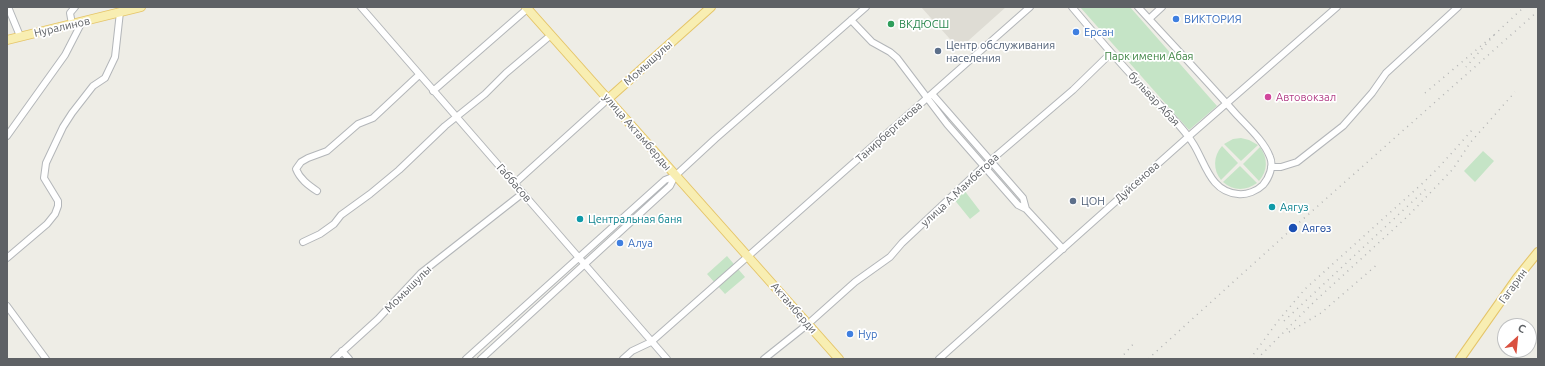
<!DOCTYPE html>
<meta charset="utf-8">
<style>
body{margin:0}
#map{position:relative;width:1545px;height:366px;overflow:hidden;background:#eeede6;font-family:Ubuntu,sans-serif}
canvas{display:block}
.frame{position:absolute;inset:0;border:8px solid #5e6165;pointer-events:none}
.north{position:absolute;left:1497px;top:318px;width:40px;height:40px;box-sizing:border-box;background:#fff;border:1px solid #bfc0c1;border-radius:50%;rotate:27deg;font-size:11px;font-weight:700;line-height:16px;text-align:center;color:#5e6165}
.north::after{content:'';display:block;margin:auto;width:14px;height:18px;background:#da5141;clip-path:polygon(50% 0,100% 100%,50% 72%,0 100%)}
</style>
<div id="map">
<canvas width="1545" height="366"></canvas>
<div class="frame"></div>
<div class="north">С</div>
</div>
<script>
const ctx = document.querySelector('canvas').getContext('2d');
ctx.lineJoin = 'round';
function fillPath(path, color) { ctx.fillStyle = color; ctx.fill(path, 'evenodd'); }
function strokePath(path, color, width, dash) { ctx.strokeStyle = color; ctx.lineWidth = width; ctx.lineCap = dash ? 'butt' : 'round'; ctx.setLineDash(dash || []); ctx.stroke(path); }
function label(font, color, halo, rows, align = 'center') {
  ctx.font = font + ' Ubuntu,sans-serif'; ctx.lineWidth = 3.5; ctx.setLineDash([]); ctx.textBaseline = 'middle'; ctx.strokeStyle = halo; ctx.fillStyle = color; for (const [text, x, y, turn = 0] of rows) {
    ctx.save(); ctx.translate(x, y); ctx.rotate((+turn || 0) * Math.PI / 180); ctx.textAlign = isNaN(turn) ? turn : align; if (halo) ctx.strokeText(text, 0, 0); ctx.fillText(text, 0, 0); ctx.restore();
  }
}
const education = new Path2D(`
 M921,7h85l-47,42z`);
const green = new Path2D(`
 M1080,7h50l87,99 -28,24z
 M1241,138l8,2 9,5 -17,16 -17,-17 9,-5z
 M1222,146l16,17 -17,17c-8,-10 -8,-24 1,-34z
 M1260,147c8,11 8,24 -1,34l-16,-17z
 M1483,151l11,10 -19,21 -11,-11z
 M1240,166l17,17c-11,8 -24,8 -34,-1z
 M964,190l16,21 -10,8 -17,-21z
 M727,256l18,21 -20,17 -18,-20z`);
const stream = new Path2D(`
 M660,359l1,-1`);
const minor = new Path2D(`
 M8,7l12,29
 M361,7l306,352
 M1072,7c24,29 49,57 74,84 16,17 36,34 48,54 12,20 17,47 44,49 9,1 19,-3 25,-9 6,-7 11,-19 7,-28 -6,-16 -22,-30 -34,-43 -32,-36 -65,-71 -98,-107
 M1149,19l13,-12
 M851,20l21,22 18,10 7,6 50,66 71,81 8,4 37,40
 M72,24l-2,-11 5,-6
 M433,91l94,-82
 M932,94l91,104 3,11
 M7,136l58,-81 17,-33
 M1271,167h10l16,-5 46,-36 29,-33 14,-20 72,-66
 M515,183l93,-84
 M317,191c-9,-6 -17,-12 -21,-22l5,-7 7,-4 19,-7 31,-27 15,-6 46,-43
 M303,242l17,-8 14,-10 7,-9 29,-21 29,-24 46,-44 40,-32 21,-21 45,-38
 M7,258l40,-34 8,-10 3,-8v-5l-14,-23 2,-15 17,-36 9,-14 21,-27 12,-8 10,-21 5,-45
 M7,306l39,53
 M342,351l7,8
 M334,359l44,-40 43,-46 102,-80
 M466,359l199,-179 10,-4
 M481,359l189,-173 5,-10 40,-37 151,-132
 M623,359l9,-8 19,-9 379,-335
 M764,359l44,-35 47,-42 35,-25 12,-14 81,-76 90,-77 38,-37
 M939,359l249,-222 149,-130`);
const major = new Path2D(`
 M526,7l313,352
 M7,40l134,-33
 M608,99l103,-92
 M1460,359l57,-81 21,-26`);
const rail = new Path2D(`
 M1494,35l30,-28
 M1425,93l69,-58 -28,32
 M1284,321l142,-132
 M1289,332l32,-19 58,-50
 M1120,359l16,-18
 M1148,359l145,-131 245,-217
 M1250,359l28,-38 27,-32 119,-107 17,-17 31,-35
 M1257,359l58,-58 93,-85 45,-47 17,-26 45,-51`);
const markers = [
 [1176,19,4,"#3f7fe0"],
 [891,24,4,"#2e9e5b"],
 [1076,32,4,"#3f7fe0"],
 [938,51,4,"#5c6f8a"],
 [1268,97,4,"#d1479c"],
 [1073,201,4,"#5c6f8a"],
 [1272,207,4,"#0f9aa8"],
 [580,219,4,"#0f9aa8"],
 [1293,228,5,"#1a4fb4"],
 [620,243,4,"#3f7fe0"],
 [850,334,4,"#3f7fe0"]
];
const shopNames = [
 ["ВИКТОРИЯ",1184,19],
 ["Ерсан",1084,32],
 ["Алуа",628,243],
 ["Нур",858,334]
];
const leisureNames = [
 ["ВКДЮСШ",899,24]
];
const streetNames = [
 ["Нуралинов",62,27,-13],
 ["Момышулы",648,63,-42],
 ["бульвар Абая",1154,99,47],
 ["улица Актамберды",637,132,49],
 ["Танирбергенова",889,132,-42],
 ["Дуйсенова",1137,182,-42],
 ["Габбасов",514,183,49],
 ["улица А.Мамбетова",960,190,-43],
 ["Гагарин",1513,286,-54],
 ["Момышулы",408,289,-45],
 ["Актамберди",794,308,49]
];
const serviceNames = [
 ["Центр обслуживания",946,45],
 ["населения",946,58],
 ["ЦОН",1081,201]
];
const parkNames = [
 ["Парк имени Абая",1149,56]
];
const hotelNames = [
 ["Автовокзал",1276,97]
];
const cultureNames = [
 ["Аягуз",1280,207],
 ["Центральная баня",588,219]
];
const transitNames = [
 ["Аягөз",1302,228]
];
fillPath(education, '#dedcd4');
fillPath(green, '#c5e4c6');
strokePath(stream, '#add5f7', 1.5);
strokePath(minor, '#b3b6b9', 8);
strokePath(major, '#e5c569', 10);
strokePath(minor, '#fff', 6);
strokePath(major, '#f8eeb2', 8);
strokePath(rail, '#b4b5b5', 1.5, [1, 5]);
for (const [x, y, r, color] of markers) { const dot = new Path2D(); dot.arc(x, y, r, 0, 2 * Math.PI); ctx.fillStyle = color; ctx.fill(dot); strokePath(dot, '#fff', 1.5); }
label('11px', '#366cbe', '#fff', shopNames, 'left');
label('11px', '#27864d', '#fff', leisureNames, 'left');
label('11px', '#5e6165', '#fff', streetNames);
label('11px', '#4e5e75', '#fff', serviceNames, 'left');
label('11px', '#3e8443', '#fff', parkNames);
label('11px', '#b23c85', '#fff', hotelNames, 'left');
label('11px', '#0d838f', '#fff', cultureNames, 'left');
label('11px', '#164399', '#fff', transitNames, 'left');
</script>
